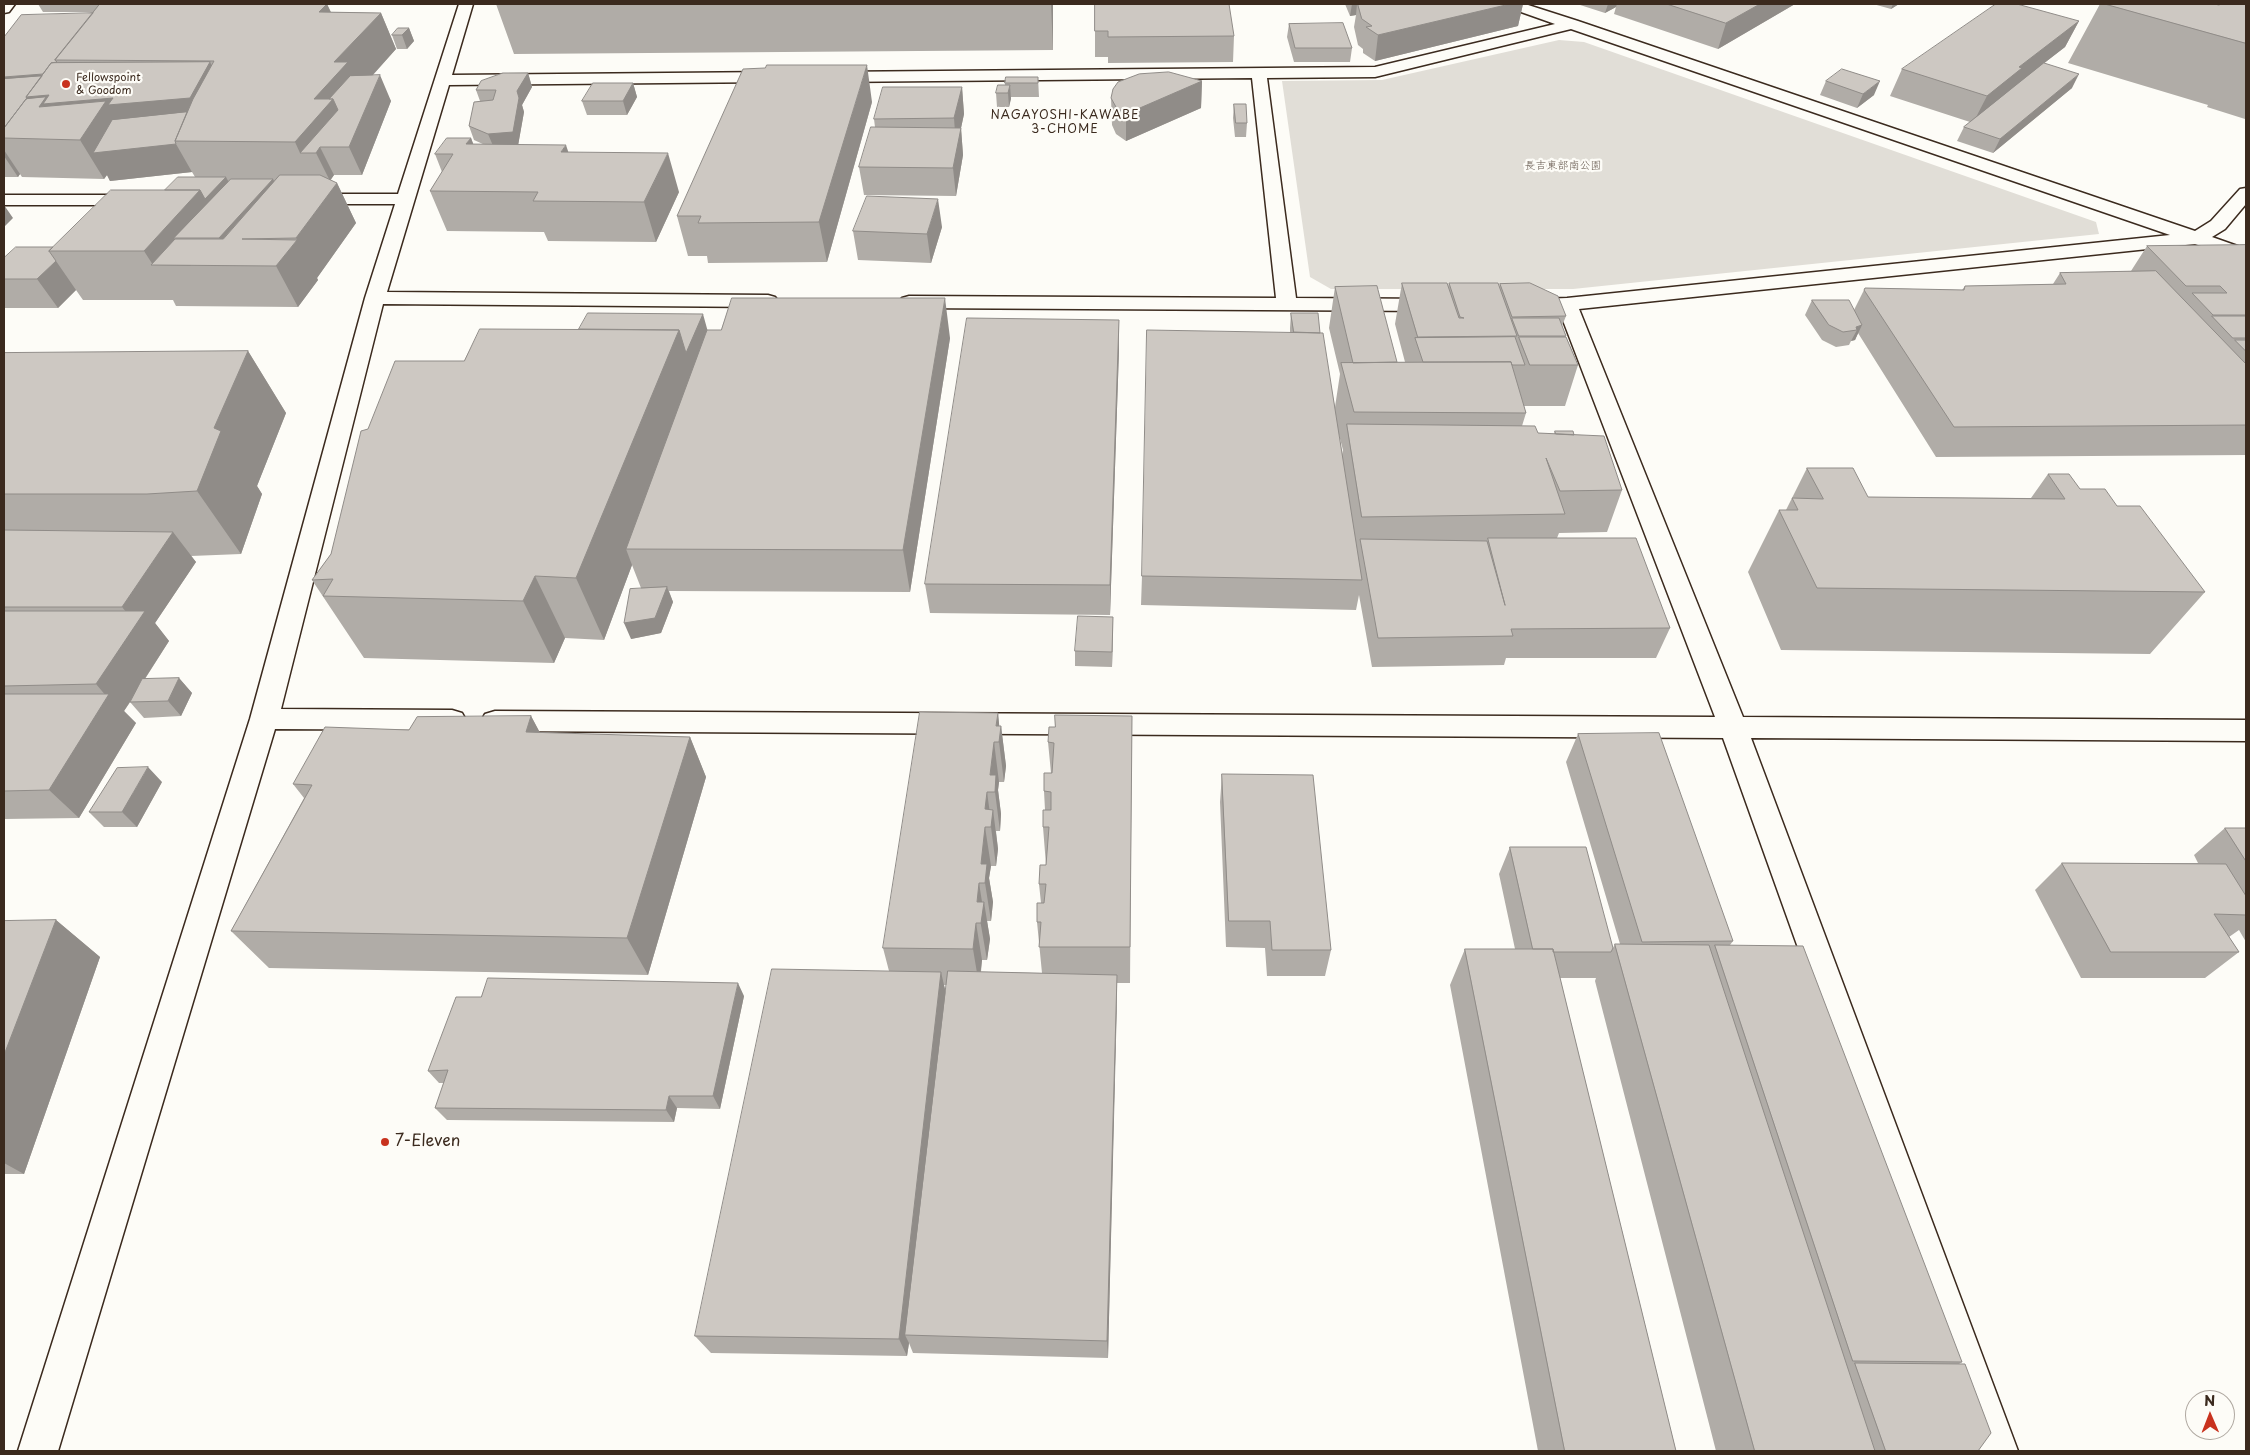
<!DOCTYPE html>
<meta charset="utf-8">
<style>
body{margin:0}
#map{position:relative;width:2250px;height:1455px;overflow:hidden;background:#fdfcf7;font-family:"Playpen Sans",sans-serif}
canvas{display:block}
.frame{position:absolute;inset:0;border:5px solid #3b2a1e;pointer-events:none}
.north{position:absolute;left:2185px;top:1390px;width:50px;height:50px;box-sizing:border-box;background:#fdfcf7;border:1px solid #afa8a0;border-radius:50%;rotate:359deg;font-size:14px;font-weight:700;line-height:20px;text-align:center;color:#3b2a1e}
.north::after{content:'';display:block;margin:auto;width:18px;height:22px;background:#c8321e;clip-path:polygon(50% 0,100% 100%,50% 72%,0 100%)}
</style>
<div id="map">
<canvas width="2250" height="1455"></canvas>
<div class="frame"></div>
<div class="north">N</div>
</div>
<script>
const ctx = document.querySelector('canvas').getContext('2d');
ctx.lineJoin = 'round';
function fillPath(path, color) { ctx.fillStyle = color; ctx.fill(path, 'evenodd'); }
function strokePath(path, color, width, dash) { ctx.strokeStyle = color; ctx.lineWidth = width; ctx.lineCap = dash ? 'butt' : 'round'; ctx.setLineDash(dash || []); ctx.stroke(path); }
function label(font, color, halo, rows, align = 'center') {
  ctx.font = font + ' "Playpen Sans","Klee One",sans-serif'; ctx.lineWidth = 4.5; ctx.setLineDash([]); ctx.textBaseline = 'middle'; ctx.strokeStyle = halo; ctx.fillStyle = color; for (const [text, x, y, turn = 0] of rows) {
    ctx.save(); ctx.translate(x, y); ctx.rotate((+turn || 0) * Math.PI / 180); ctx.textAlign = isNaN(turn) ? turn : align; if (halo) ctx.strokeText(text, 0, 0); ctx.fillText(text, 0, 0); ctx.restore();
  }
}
const green = new Path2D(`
 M1559,40l25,2 512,180 3,12 -526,55h-242l-21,-12 -28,-196 100,-1z`);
const minor = new Path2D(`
 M459,4h14l-21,71 323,-3 6,2 2,3 -2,3 -6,2 -326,3 -62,207 381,3 7,2 3,4 -3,4 -7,2 -385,-3 -102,405 171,1 10,3 4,7 -4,7 -10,3 -177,-1 -217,722h-40l232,-732 115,-421 30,-94h-87l-6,-1 -3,-4 3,-4 6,-1h90z
 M1505,4h20l53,17 617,210 16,-10 29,-32 6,-1v16l-21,25 -13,8 34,12v12l-51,-17 -616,65 164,408 503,3v21l-495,-3 267,713h-40l-255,-713 -1228,-7 -10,-3 -4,-7 4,-7 10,-3 1220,6 -156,-407 -42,-2 -3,-4 3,-4 50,-2 603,-63 -599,-206 -196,48 -108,1 29,220 140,1 7,2 3,4 -3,4 -7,2 -527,-3 -7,-2 -3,-4 3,-4 7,-2 367,2 -24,-220 -421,4 -6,-2 -2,-3 2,-3 6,-2 544,-5 180,-43 -48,-17z
 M4,195h136l6,1 3,4 -3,4 -6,1h-136z`);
const major = new Path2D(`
 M4,4h11l-6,8 -5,1z`);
const wall = new Path2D(`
 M38,4h289l4,8 50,1 15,36 -23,26 18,26 -29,74h-28l-4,5 7,3 19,40 -39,55 1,2 -20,27 -122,-1 -3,-6h-90l-7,-10 -18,18h-54v-29l49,-32 112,-57 30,-13 -3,-5 -82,9 -3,-6 -3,4 -82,-2 -2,-3 -2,3h-14v-140l89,-25h-50z
 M496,4h557v46l-539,4z
 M1095,4l139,32 -1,26 -125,1v-6h-13z
 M1345,4h178l-5,22 -143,35 -12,-8v-4l-5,-4 -4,-18 2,-12 -6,1z
 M1577,4h218l-77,45 -104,-35 2,-7 -11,6z
 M1873,4h26l-8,5z
 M2100,4h146v114l-1,1 -38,-12 1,-2 -140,-42z
 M2079,21l-14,26 -21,16 28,25 -79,65 -36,-12 7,-14 6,-5 -80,-26 12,-27z
 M1289,24l63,24 -2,14h-56l-7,-25z
 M409,28l5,13 -7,8h-10l-5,-14z
 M528,73l4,14 -10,18 2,7 -6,33 50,7 111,40 -23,50 -108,-1 -4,-9 -97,-1 -17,-40 12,-19 -7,-18 36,-16 2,6 12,1 -11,-5 -5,-14 11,-25 -4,-11z
 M1038,77l1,20h-28l-2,10h-12l-1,-14 9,-8v-2z
 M1202,81l-1,27 -75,33 -10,-7 -4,-9 -1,-27z
 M1826,81l48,14 -17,13 -37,-13z
 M633,83l4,14 -10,18h-40l-5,-14z
 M962,87l2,27 -3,14 2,27 -7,41 -92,-1 -5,-28 16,-40 -1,-8z
 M872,102l-45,160 -119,1 -1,-7h-19l-11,-40z
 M1234,104l13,19 -1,14h-11l-2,-19z
 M942,227l-11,36 -73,-3 -5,-29z
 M2246,245v210l-310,2 -78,-124 -3,7 -4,1 -2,4 -13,2 -14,-7 -17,-25 7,-15 42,10 11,-22 97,2 3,-4 88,-2 7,-11 71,-2 16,-25z
 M1402,283l46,4 1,-4 50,4 1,-3 66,32 -4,10 4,10v1l12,28 -13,41h-41l2,7 -4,13 16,7 16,1 1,-3 19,4 48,55 -15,42 -48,1 -2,5 113,90 -14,30h-150l-2,7 -132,2 -13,-72 -3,15 -215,-5 1,-29 148,-244v-4l1,-15 29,20 15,74 5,-33 -11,-46 6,-41 62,75h8l-10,-38zM1339,435l4,15 -1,5z
 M1119,320v30l-9,265 -180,-2 -5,-29z
 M708,330l242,8 -40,254 -241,-1 4,11 -12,31 -30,6 10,-51 -9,-23 -28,75 -39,-2 -11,25 -190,-5 -52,-78 19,-26 37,-125 96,-68z
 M248,351l38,62 -29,73 5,8 -21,60 -50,2 5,6 -41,61 14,18 -24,38 34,-1 13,15 -11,23 -37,2 -14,-16 3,-4 -9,13 12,12 -57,95 -75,1v-466z
 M1807,468l61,29 163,1 17,-24 69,32 88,86 -55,62 -369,-4 -33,-78 31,-62h7z
 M1113,617l-1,50 -37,-1v-15z
 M998,713l1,13h2l5,40 -2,16h-5l-1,8 3,24 -1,17h-4l2,18 -2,17h-5l-2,12 4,24 -2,19h-4l3,18 -3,21h-5l-1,12 61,1 -5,-51 4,-19 -2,-19 7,-19 -3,-38 2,-17 -1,-19 7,-18 -3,-31 7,-15 77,-11 -2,267h-13l-9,375 -195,-5 -4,-10 -2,13 -196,-3 -16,-17 194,-365 -6,-23zM944,985h3l-1,8z
 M531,716l9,17 150,4 16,40 -58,198 -379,-7 -38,-37 73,-133 -11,-14 116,-54z
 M1578,734l155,207 -3,4 232,417 -3,2 19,87h-262l-121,-470 1,-3h-36l116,473h-138l-88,-466 15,-36h50l-16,-75 11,-27 103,101 2,-4h5l-54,-182z
 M1222,774l109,176 -6,26h-58l-2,-28 -39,-1 -6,-145z
 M162,782l-25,45h-33l-15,-15z
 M2225,828h21v114l-7,-12 -10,7 10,15 -34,26h-124l-46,-88 27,-27h136l-4,-8z
 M56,920l44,37 -76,217h-20v-253z
 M744,996l-24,113 -43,-1 -3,14 -227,-2 -12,-12 9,-25h-5l-11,-12z`);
const shadedWall = new Path2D(`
 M327,4l16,36 -24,-28z
 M1051,4h2v46z
 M1352,4h5l-1,11 -6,1z
 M1510,4h13l-5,22 -143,35 3,-26z
 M1608,4h9l-1,3 -11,6z
 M1760,4h35l-77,45 8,-26z
 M1893,4h6l-8,5z
 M381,13l15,36 -36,40 -40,58 14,28 -4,6 -14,-28h-16l-5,-11 19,-43 20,-37z
 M2079,21l-14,26 -54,42 -38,34 14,-27 32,-29z
 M409,28l5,13 -7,8 -5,-14z
 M210,62l19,37 -49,42 -49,2 45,1 16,28 -82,9 -3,-6 -3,4 -24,-39 -76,-34v-29z
 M867,65l5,37 -45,160 -8,-40z
 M528,73l4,14 -10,18 2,7 -6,34 -24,2 -6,-14z
 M2079,74l-7,14 -79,65 7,-14z
 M380,75l11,26 -29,74 -13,-28z
 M1202,81l-1,27 -75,33v-27z
 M1880,81l-6,14 -17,13 6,-14z
 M633,83l4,14 -10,18 -4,-14z
 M1010,85l1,14 -2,8 -1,-14z
 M962,87l2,27 -3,14 2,27 -7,41 -3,-28 3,-22 -2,-28z
 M471,138l15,39 -20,-33z
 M566,145l13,39 -18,-32z
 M4,150l16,24 -2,3 -14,-21z
 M668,153l11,39 -23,50 -12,-40z
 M226,177l18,34 29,-32 21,40 -52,20 -7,27 -16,-28h-45l17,28 -38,-1 -9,-14 56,-61z
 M337,183l19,40 -39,55 1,2 -20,27 -22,-41 21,-26 -1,-2z
 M938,199l4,28 -11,36 -4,-29z
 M4,205l9,13 -9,9z
 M56,261l20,29 -18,18 -21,-29z
 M945,298l5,40 -40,254 -7,-42z
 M703,314l8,29 -85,206 6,16 -28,75 -28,-62 103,-248z
 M1119,320v30l-9,265v-30z
 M1862,325l-7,15 -4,1 6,-11 -1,-3z
 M248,351l38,62 -29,73 5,8 -21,60 -44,-63 17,-63z
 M173,532l23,30 -41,61 14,18 -45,70 12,12 -57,95 -30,-28 58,-93 -11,-13 40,-60 -14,-17z
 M535,576l30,62 -11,25 -31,-62z
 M667,587l6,15 -12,31 -30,6 -7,-16z
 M1113,617v16l-1,34v-15z
 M179,678l13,15 -11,23 -13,-15z
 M998,713l2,20 1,-7 5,40 -2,16 -5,-40 -3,-16z
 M531,716l22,41 -27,-25z
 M690,737l16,40 -58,198 -21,-37z
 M994,742l5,40 -1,8 3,24 -1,17 -5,-39 -5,-17z
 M148,767l14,15 -25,45 -15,-15z
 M987,792l4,29 2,-11 5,39 -2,17 -5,-39 -6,-18z
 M985,827l6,39 -2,12 4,24 -2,19 -6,-38 -4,-19z
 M979,883l4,25 1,-6 6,37 -3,21 -10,-58z
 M56,920l44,37 -76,217 -20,-11v-108z
 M976,923l6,37 -3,25 -6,-36z
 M941,972l6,26 -42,337 4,8 -2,13 -8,-17z
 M1117,975v25l-9,358 -1,-17z
 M738,983l6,13 -24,113 -7,-13z
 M669,1096l8,12 -3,14 -8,-12z`);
const building = new Path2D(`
 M100,4h227l-8,8 62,1 -47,49h14l-34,37h19l-38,43 -120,-1 18,-42 21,-38 -159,-1z
 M1095,4h134l5,32 -126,1v-6h-13z
 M1358,4h152l-132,31 -12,-8 6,-1 -10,-7z
 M1667,4h93l-34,19z
 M1996,4h21l62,17 -60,46 3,1 -35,28 -85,-27z
 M2105,4h109l5,1 2,-1h25v39z
 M93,13l-38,47 2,2 -6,1 -8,11 -39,3v-40l17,-22z
 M1343,23l9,25h-57l-6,-24z
 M398,28h11l-7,7h-10z
 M210,62l-20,36 -82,7 5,-7 -70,6 6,-9 -23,2 25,-34z
 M2044,63l35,11 -79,65 -36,-12z
 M767,65h100l-48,157 -121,1 3,-7h-24l66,-147 22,-1z
 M1842,69l38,12 -17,13 -37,-13z
 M1169,72l33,9 -76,33 -10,-7 -5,-9 2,-9 5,-7 21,-8z
 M503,73h25l-11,18 2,7 -6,34 -25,2 -19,-8 5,-24 19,-2 3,-10h-20l5,-9z
 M380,75l-31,72h-29l-4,6h-16l38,-43 -5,-11h-4l21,-23z
 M42,76l-16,21 1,2h-1l-22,29v-49z
 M1006,77h32v6h-33z
 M593,83h40l-10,18h-41z
 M998,85h12l-2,8h-12z
 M883,87h79l-8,31 -80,1z
 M46,97l-7,10 67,-6 -26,39 -76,-2v-10l22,-29z
 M1234,104h12l1,19h-11z
 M187,112l-12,29 1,3 -83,9 19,-33z
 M871,127l90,1 -8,40 -94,-1z
 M447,138h24l-5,6 100,1 -5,7 107,1 -24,49 -111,-1 5,-9 -108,-1 23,-37h-18z
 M280,175h40l17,8 -41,55 -54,1 55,1 -21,26 -125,-1 24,-26h48z
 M178,177h48l-21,22 -5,-9h-35z
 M231,179h42l-54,59h-45z
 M111,190h89l-56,61h-95z
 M867,196l71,3 -11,35 -74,-3z
 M2246,245v70h-33l-21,-22h35l-7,-7h-34l-39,-40z
 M16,247h37l-4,4 7,10 -19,18h-33v-21z
 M2156,271l90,93v61l-292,2 -90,-137 1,-2 99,2 1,-4 101,-2 -6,-11z
 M1402,283h45l12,35h5l-4,-1 -11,-34h49l19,53 -99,1z
 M1530,283l28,13 8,20 -54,1 -12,-33z
 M1377,286l20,76 -44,1 -18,-76z
 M732,298h213l-42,252 -277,-1 81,-219h14z
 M1812,300h37l13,25 -6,2 1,3 -14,2 -14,-7z
 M588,313l115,1 -17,39 -7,-23 -100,-1z
 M1291,313h27l2,20 -26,-1z
 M2212,316h34v22h-13z
 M967,318l152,2 -9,265 -185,-1z
 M1512,318h47l7,18h-47z
 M480,329l199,1 -103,248 -41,-2 -12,25 -200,-5 10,-17 -21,1 19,-26 30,-123 7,-2 27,-68h69z
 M1147,330l176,3 39,247 -220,-4z
 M1515,337l10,28h-13l-1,-3h-88l-8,-24z
 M1519,337h47l12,28h-48z
 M2235,340h11v11z
 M248,351l-34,77 7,3 -24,60 -50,3h-143v-141z
 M1511,362l15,51 -172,-1 -13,-49z
 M1347,424l188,2 3,7 66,3 18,54 -62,1 -14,-33 19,56 -203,3z
 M1555,431h18l1,4 -18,-1z
 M1807,468h46l15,29 197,2 -17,-25h21l11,15h25l12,17h23l65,86 -388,-4 -38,-78h19l-6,-12 31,1z
 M4,530l169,2 -51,75h-118z
 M1488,538h148l34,90 -159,1 2,7 -135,2 -18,-99 127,2 18,64z
 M667,587l-12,31 -31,5 6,-34z
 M4,611h141l-49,73 -92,2z
 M1078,616l35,1 -1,35 -37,-1z
 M179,678l-11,23 -38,1 12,-23z
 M4,694h105l-60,96 -45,1z
 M920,712l78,1 -2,13h5l-2,16h-5l-4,33h6l-1,17h-8l-2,17 8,1 -2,17h-6l-4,37h6l-2,19h-6l-2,19h7l-3,21h-5l-3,26 -90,-1z
 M1055,715l77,1 -2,231h-91l2,-25h-4v-19h7l2,-19h-7l1,-19h6l3,-38h-6v-17h8v-18l-7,-1v-18h8l2,-30 -6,-1 1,-15h6z
 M531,716l-5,16 164,5 -63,201 -396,-7 81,-146 -19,-1 32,-57 84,3 8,-13z
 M1659,733l74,208 -91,1 -64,-208z
 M148,767l-26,45h-33l28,-44z
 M1222,774l91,1 18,175h-59l-2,-29h-41z
 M2225,828h21v33z
 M1510,847h76l27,101 -2,4h-58v-3h-20z
 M2062,863l164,1 20,32v19l-32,-1 25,38h-128z
 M56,920l-52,135v-134z
 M1615,944l94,1 166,506h-120z
 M1715,945l88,1 159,416 -109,-1z
 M1465,949h88l123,502h-111z
 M772,969l169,3 -42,367 -204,-3z
 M948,971l169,4 -10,366 -202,-6z
 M488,978l250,5 -25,113h-44l-3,14 -231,-2 13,-38 -20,1 28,-74h25z
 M1855,1363l110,1 26,69 -13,18h-92z`);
const markers = [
 [66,84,5,"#c8321e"],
 [385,1142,5,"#c8321e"]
];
const farPoinames = [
 ["Fellowspoint",76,78],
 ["& Goodom",76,91]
];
const farParknames = [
 ["長吉東部南公園",1563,166]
];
const farNeighbourhoodnames = [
 ["NAGAYOSHI-KAWABE",1065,116],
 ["3-CHOME",1065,130]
];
const nearPoinames = [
 ["7-Eleven",395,1142]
];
fillPath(green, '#e1ded7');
strokePath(minor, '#3b2a1e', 3);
strokePath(major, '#3b2a1e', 3);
fillPath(minor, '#fdfcf7');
fillPath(major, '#fdfcf7');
fillPath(wall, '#b0aca7');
fillPath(shadedWall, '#908c88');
fillPath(building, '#cdc8c2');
strokePath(building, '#908c88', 1);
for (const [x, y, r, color] of markers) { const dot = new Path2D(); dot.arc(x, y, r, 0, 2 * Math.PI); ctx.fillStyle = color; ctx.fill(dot); strokePath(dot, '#fdfcf7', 2); }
label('11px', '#3b2a1e', '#fdfcf7', farPoinames, 'left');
label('11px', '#64574c', '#fdfcf7', farParknames);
ctx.letterSpacing = '1px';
label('12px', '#3b2a1e', '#fdfcf7', farNeighbourhoodnames);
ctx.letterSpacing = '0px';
label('16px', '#3b2a1e', '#fdfcf7', nearPoinames, 'left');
</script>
